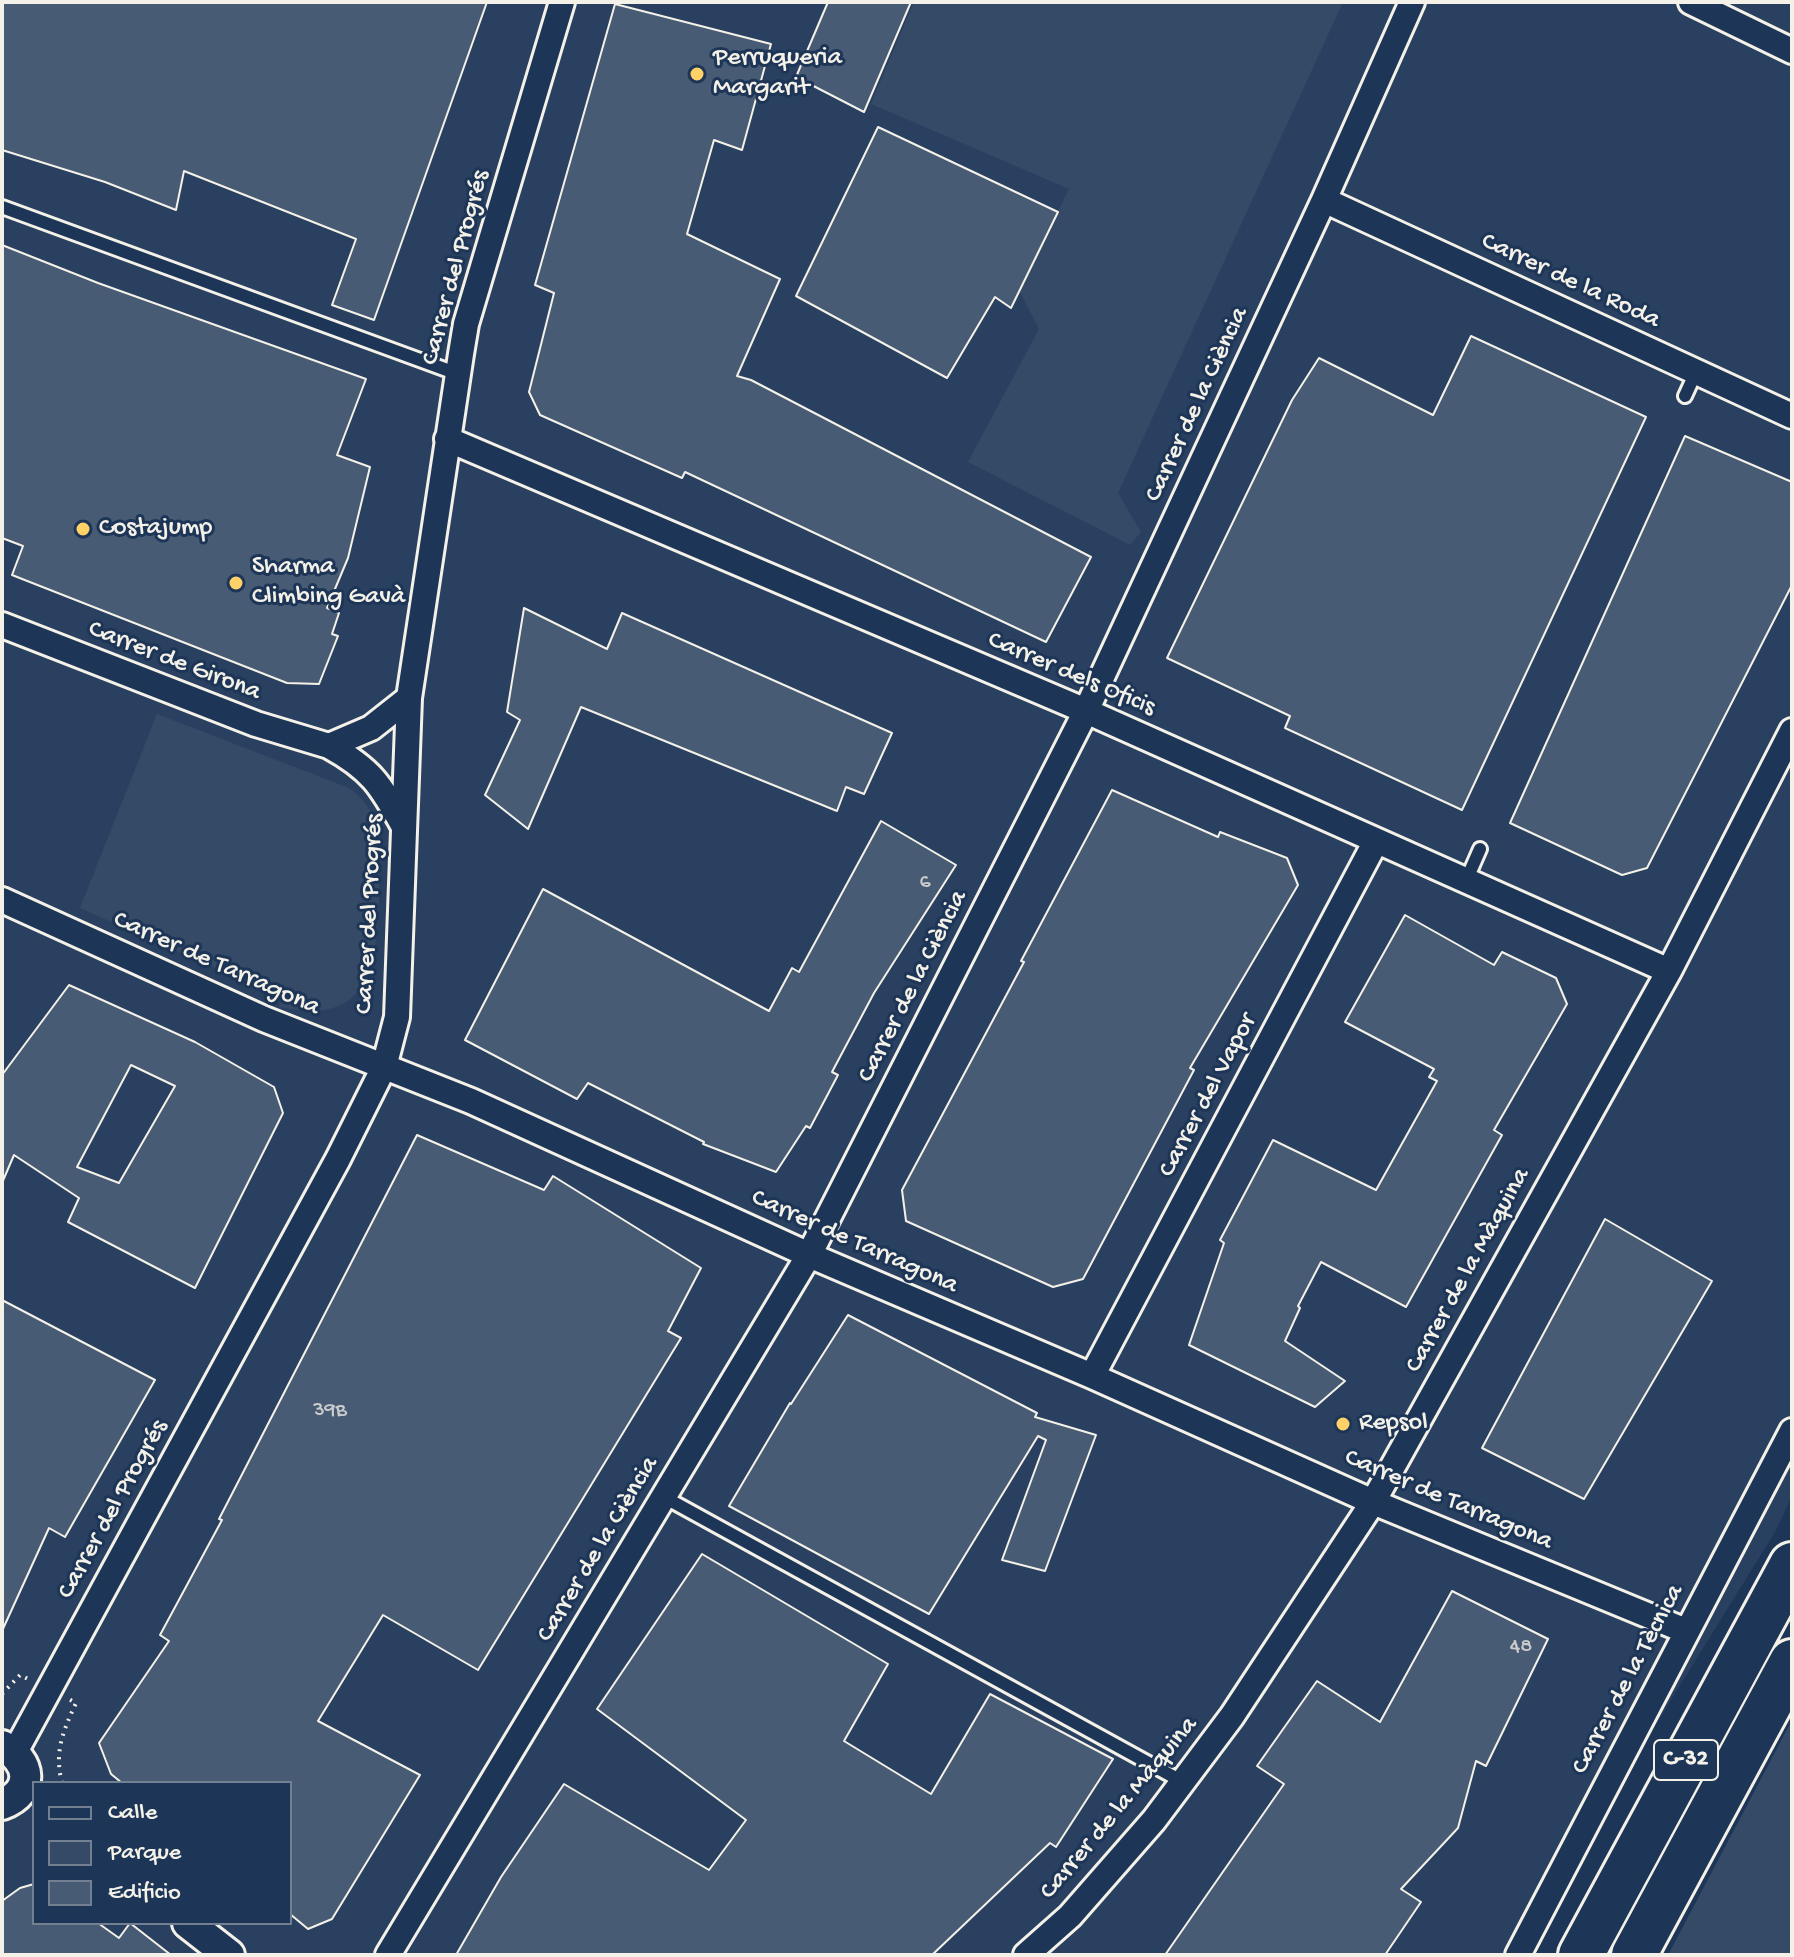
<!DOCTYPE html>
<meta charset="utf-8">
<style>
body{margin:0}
#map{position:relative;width:1794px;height:1957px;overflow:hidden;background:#1d3557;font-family:"Gochi Hand",sans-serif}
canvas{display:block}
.frame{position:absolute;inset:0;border:4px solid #f4f1e8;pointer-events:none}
.legend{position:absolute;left:32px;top:1781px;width:260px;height:144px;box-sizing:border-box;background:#1d3557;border:2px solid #738091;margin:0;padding:10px 14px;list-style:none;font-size:24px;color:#f4f1e8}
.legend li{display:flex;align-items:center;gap:16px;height:40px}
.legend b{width:40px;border:2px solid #738091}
</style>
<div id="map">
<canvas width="1794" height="1957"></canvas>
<div class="frame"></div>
<ul class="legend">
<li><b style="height:10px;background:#1d3557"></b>Calle</li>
<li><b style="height:22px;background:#354a67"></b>Parque</li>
<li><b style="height:22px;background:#485b74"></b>Edificio</li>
</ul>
</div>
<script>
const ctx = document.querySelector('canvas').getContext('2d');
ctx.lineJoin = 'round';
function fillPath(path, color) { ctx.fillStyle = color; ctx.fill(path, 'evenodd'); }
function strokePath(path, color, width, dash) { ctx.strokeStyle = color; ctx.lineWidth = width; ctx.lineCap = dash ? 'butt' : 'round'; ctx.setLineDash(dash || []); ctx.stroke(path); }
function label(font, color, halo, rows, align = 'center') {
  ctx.font = font + ' "Gochi Hand",sans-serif'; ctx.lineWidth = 6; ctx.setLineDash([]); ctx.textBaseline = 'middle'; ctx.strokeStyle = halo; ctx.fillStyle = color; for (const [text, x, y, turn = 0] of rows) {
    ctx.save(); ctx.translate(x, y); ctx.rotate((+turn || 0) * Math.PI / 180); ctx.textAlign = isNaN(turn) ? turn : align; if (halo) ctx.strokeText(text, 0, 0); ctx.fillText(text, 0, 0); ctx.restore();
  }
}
const built = new Path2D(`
 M2,2h1790v1494l-17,36 -262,423h-1511zM34,1783h256v140h-256z`);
const green = new Path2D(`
 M914,2h429l-225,491 23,39 -11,13 -162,-83 71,-133 -20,-39 50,-101 -198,-85z
 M157,714l192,74c41,30 31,68 30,113 -3,70 -13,126 -100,106l2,-10 -201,-89z
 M1792,1720v235h-124z`);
const building = new Path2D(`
 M2,2h485l-113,318 -42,-15 24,-66 -172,-68 -8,39 -71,-28 -103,-32z
 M828,2h83l-47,110 -68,-35z
 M615,4l156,40 -29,106 -28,-10 -27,94 93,45 -43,97 14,4 340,177 -45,85 -361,-170 -3,6 -142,-63 -11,-23 25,-99 -19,-8z
 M878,127l180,85 -47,96 -16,-11 -48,81 -151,-82z
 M2,245l96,38 268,96 -29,76 33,12 -22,91 -21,50 12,5 -7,21 6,2 -19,48 -32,-1 -275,-108 11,-29 -21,-8z
 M1471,336l175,81 -184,393 -177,-82 5,-12 -123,-58 125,-258 27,-42 114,57z
 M1685,436l107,46v103l-145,283 -25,7 -112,-52z
 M524,608l83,41 15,-36 270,120 -28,61 -18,-7 -9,24 -256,-104 -53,122 -43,-34 35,-75 -13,-8z
 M1112,790l106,47 2,-5 67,26 11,27 -108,183 4,2 -111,209 -30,8 -147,-66 -4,-31 122,-228 -3,-1z
 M881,821l75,44 -82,128 -42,79 6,3 -28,53 -4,-2 -30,46 -73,-28 1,-2 -116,-59 -11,16 -112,-59 78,-151 226,122 23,-43 7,4z
 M1405,915l89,50 8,-13 54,26 11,26 -73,126 8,5 -96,172 -85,-45 -23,44 2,2 -15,33 60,40 -30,26 -126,-62 35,-102 -4,-3 53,-100 103,50 61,-109 -8,-4 5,-8 -89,-47z
 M69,985l126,57 79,45 9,26 -88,175 -127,-66 11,-24 -65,-43 -12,28v-108zM131,1065l44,21 -56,97 -42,-16z
 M417,1135l127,55 9,-14 148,92 -33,63 13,7 -203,332 -95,-55 -65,106 102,54 -88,144 -24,10 -18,-15v-131h-168l-11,-9 -12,-31 70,-102 -9,-6 62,-115 -3,-1z
 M1605,1219l107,62 -128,218 -102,-51z
 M2,1300l153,80 -90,157 -16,-9 -47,103z
 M848,1315l189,98 -2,4 61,18 -51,136 -43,-11 44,-120 -8,-4 -109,178 -200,-108 61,-103 1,1z
 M702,1554l186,110 -44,77 87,53 59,-100 123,65 -57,88 -6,-4 -118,112h-476l45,-78 63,-93 145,86 37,-50 -149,-111z
 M1452,1591l96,48 -62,127 -10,-5 -18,67 -57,61 20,13 -36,53h-220l119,-171 -27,-18 60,-85 63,41z
 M34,1884v39h64l21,15 11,-15 41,32h-169v-54l18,-13z`);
const path = new Path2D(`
 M2,1694l18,-19 10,5
 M62,1783c-8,-31 1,-52 14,-80l-9,-5`);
const service = new Path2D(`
 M2,207l456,167
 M1685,396l11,-24
 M1466,881l14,-32
 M664,1497l519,285`);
const minor = new Path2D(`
 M1691,2l101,49
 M1324,200l468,216
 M447,439l639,272 583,260
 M2,625l254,99 73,22 42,-18 38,-30
 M329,746c42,23 52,39 75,81
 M2,900l262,119 207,82 338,154 283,121 281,126 313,129
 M1092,1376l284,-535
 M15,1752l323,-593 46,-92 13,-50 12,-319 52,-344 5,-30 96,-322
 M388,1955l421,-700 277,-544 238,-511 88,-198
 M1026,1955l44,-39 84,-96 78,-104 141,-214 296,-531 123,-240
 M1518,1955l274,-524`);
const tertiary = new Path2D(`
 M2,1746c29,14 33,46 0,58
 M188,1923l41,32`);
const motorway = new Path2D(`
 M1581,1955l211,-390
 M1634,1955l158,-293`);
const markers = [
 [697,74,8,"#ffd166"],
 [83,529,8,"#ffd166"],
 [236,583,8,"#ffd166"],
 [1343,1424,8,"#ffd166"]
];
const numberNames = [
 ["6",925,884],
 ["39B",330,1412],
 ["48",1521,1648]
];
const shields = [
 [1686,1760,64]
];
const shieldNames = [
 ["C-32",1686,1760]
];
const poiNames = [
 ["Perruqueria",713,59],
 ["Margarit",713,89],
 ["Costajump",99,529],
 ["Sharma",252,568],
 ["Climbing Gavà",252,598],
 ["Repsol",1359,1424]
];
const streetNames = [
 ["Carrer del Progrés",457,268,-75],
 ["Carrer de la Roda",1570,282,25],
 ["Carrer de la Ciència",1198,405,-65],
 ["Carrer de Girona",174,662,21],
 ["Carrer dels Oficis",1071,675,23],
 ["Carrer del Progrés",371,914,-87],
 ["Carrer de Tarragona",216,965,24],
 ["Carrer de la Ciència",914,987,-63],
 ["Carrer del Vapor",1209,1096,-62],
 ["Carrer de Tarragona",854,1243,24],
 ["Carrer de la Màquina",1469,1271,-61],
 ["Carrer de Tarragona",1448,1501,23],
 ["Carrer del Progrés",114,1510,-61],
 ["Carrer de la Ciència",599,1550,-59],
 ["Carrer de la Tècnica",1629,1680,-62],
 ["Carrer de la Màquina",1120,1809,-50]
];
fillPath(built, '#2a4060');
fillPath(green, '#354a67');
fillPath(building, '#485b74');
strokePath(building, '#f4f1e8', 2);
strokePath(service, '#f4f1e8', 18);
strokePath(minor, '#f4f1e8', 30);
strokePath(tertiary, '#f4f1e8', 36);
strokePath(motorway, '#f4f1e8', 50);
strokePath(path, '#f4f1e8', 4, [2, 6]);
strokePath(service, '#1d3557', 12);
strokePath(minor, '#1d3557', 24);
strokePath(tertiary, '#1d3557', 30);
strokePath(motorway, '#1d3557', 44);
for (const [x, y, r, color] of markers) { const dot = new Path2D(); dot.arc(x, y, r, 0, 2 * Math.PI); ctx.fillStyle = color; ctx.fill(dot); strokePath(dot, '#1d3557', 3); }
label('22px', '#c9cccb', null, numberNames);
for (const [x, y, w] of shields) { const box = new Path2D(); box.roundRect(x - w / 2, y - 20, w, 40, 6); ctx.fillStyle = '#1d3557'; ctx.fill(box); strokePath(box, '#f4f1e8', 2); }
label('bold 24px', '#f4f1e8', null, shieldNames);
label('26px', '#f4f1e8', '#1d3557', poiNames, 'left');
label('26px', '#f4f1e8', '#1d3557', streetNames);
</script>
